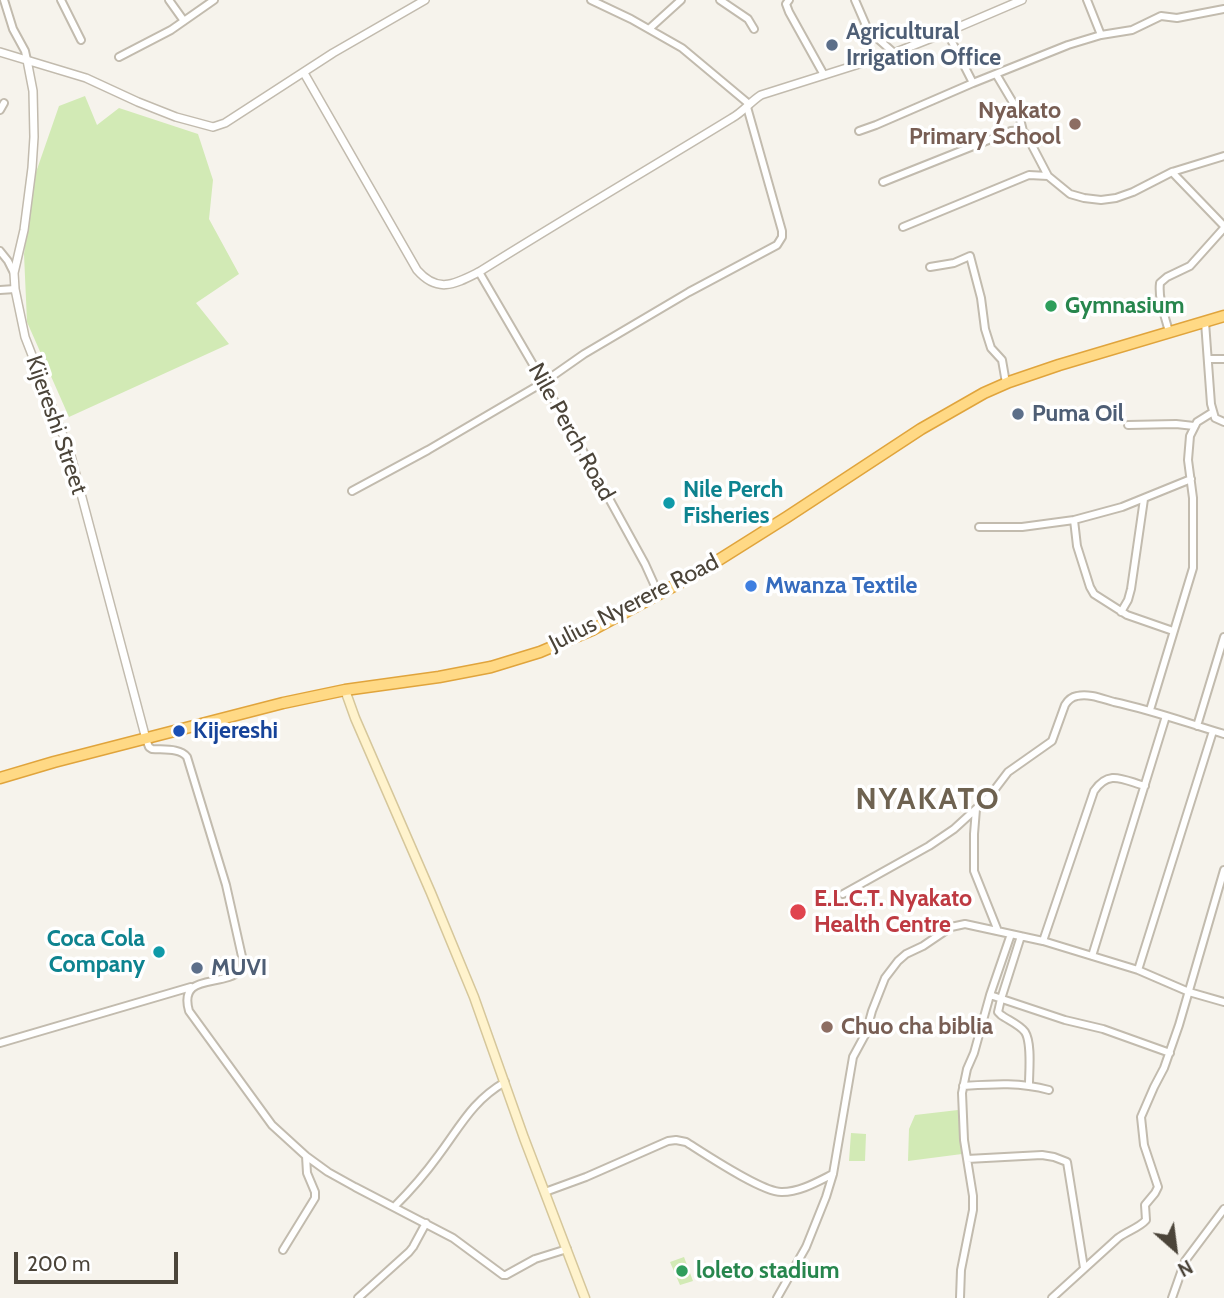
<!DOCTYPE html>
<style>
body{margin:0}
#map{position:relative;width:1224px;height:1298px;overflow:hidden;background:#f6f3ec;font-family:Cabin,sans-serif}
canvas{display:block}
.north{position:absolute;left:1140px;top:1214px;width:70px;height:70px;-webkit-text-stroke:5px #fff;paint-order:stroke;rotate:152deg;font-size:19px;font-weight:700;line-height:28px;text-align:center;color:#4b4439}
.north::after{content:'';display:block;margin:auto;width:24px;height:32px;background:#4b4439;clip-path:polygon(50% 0,100% 100%,50% 72%,0 100%)}
.scale{position:absolute;left:14px;top:1252px;width:164px;height:32px;box-sizing:border-box;border:4px solid #4b4439;border-top:0;padding-left:9px;font-size:21px;line-height:24px;white-space:nowrap;color:#4b4439;-webkit-text-stroke:5px #fff;paint-order:stroke}
</style>
<div id="map">
<canvas width="1224" height="1298"></canvas>
<div class="north">N</div>
<div class="scale">200 m</div>
</div>
<script>
const ctx = document.querySelector('canvas').getContext('2d');
ctx.lineJoin = 'round';
function fillPath(path, color) { ctx.fillStyle = color; ctx.fill(path, 'evenodd'); }
function strokePath(path, color, width, dash) { ctx.strokeStyle = color; ctx.lineWidth = width; ctx.lineCap = dash ? 'butt' : 'round'; ctx.setLineDash(dash || []); ctx.stroke(path); }
function label(font, color, halo, rows, align = 'center') {
  ctx.font = font + ' Cabin,sans-serif'; ctx.lineWidth = 7; ctx.setLineDash([]); ctx.textBaseline = 'middle'; ctx.strokeStyle = halo; ctx.fillStyle = color; for (const [text, x, y, turn = 0] of rows) {
    ctx.save(); ctx.translate(x, y); ctx.rotate((+turn || 0) * Math.PI / 180); ctx.textAlign = isNaN(turn) ? turn : align; if (halo) ctx.strokeText(text, 0, 0); ctx.fillText(text, 0, 0); ctx.restore();
  }
}
const green = new Path2D(`
 M85,96l12,29 22,-17 79,26 15,46 -4,39 30,55 -43,29 33,41 -160,73 -42,-95 -3,-68 10,-76 25,-72z
 M958,1110l4,44 -54,7 1,-32 6,-14z
 M851,1133l15,1 -1,27h-16z
 M684,1257l9,24 -13,4 -10,-23z`);
const minor = new Path2D(`
 M4,0l9,29 12,22 2,9
 M61,0l20,40
 M169,0l15,21
 M591,0l40,19 51,29 67,56
 M720,0l28,19 6,10
 M789,0l-3,4 3,8 35,63
 M855,0l13,30 26,23
 M1087,0l14,35
 M649,29l32,-29
 M119,57l52,-27 43,-30
 M996,74l22,37 5,20
 M973,83l95,-38 33,-10 31,-5 29,-14 16,2 47,-9
 M0,110l4,-7
 M859,131l17,-6 97,-42 -26,-51
 M1172,172l52,54
 M883,182l128,-51c6,-1 10,-1 15,3l22,42
 M903,227l126,-52 19,1 22,18 14,4 17,2 15,-2 17,-6 39,-20 52,-16
 M0,251l8,10 6,12
 M930,267l24,-4 16,-7 11,42 4,31 6,19 11,12 4,23
 M479,272l94,161 72,131 14,31
 M0,290l15,-1
 M1205,322l6,82 4,14 9,4
 M1169,332c-4,-16 -11,-33 -9,-49l7,-6 23,-11 34,-38
 M1208,359h16
 M1128,425l48,-1 18,2
 M352,491l76,-41 116,-68 40,-28 105,-62 88,-47 5,-8v-6l-35,-124
 M1074,520l3,26 13,41 4,7 33,21 46,16
 M979,527h43l52,-7 48,-13 69,-28
 M1121,612l7,-12 3,-11 13,-90
 M1150,710l43,-142v-70l-5,-38 2,-24 7,-14 16,-10
 M1197,726l27,-89
 M146,739l3,8 3,2c12,1 28,-1 35,8l39,128 17,76 -2,9c-18,18 -63,2 -52,41l83,114 34,31 22,16 27,15 98,51 50,37h3l29,-16 32,-10
 M976,809l-2,25v37l24,60
 M843,894l86,-48 25,-17 35,-32 19,-25 44,-31 13,-36c3,-5 6,-8 12,-9 12,-3 26,3 37,6 38,8 73,21 110,32
 M1021,936l-20,63 -3,13 3,3c7,5 19,10 24,17 7,11 4,39 4,52
 M1043,941l51,-150c15,-22 29,-11 51,-5
 M1092,956l74,-240
 M1138,970l75,-239
 M990,995l75,25 38,9 67,24
 M0,1043l191,-56
 M963,1086c31,-2 56,-4 86,4
 M967,1159l75,-4 12,2 13,5 17,106
 M545,1192l41,-15 82,-36 8,-1 10,2c19,12 77,51 96,50 18,0 35,-10 51,-18
 M394,1207c16,-16 31,-33 44,-51 22,-29 34,-55 67,-74
 M283,1250l32,-52v-6l-8,-19 -1,-17
 M358,1298l51,-46 4,-5 13,-24
 M777,1298l29,-51 20,-50 7,-23 20,-117 13,-24 6,-22 13,-33 13,-17 8,-7 17,-8 28,-19 14,-3 78,17 95,29 51,22 35,10
 M960,1298l1,-28 12,-60v-14l-9,-56 -2,-47 5,-24 7,-16 16,-58 21,-61
 M1052,1298l66,-60c9,-7 21,-10 28,-18l-1,-15 10,-12 3,-6 -14,-42 -3,-28 13,-30 10,-19 15,-43 45,-155
 M1172,1298l13,-37 39,-52`);
const tertiary = new Path2D(`
 M0,52l86,26 52,24 38,15 37,10 12,-4 108,-70 92,-53
 M27,60l6,31 1,46 -2,31 -8,62 -10,43 1,16 10,48 46,119 75,283
 M304,73l113,197c21,24 38,14 62,2 83,-52 168,-102 253,-154 11,-6 18,-16 29,-23l133,-42 53,-21 75,-32`);
const secondary = new Path2D(`
 M345,690l10,28 76,175 43,104 50,141 61,160`);
const trunk = new Path2D(`
 M0,778l54,-16 229,-59 62,-13 94,-13 52,-10 49,-15 52,-22 106,-57 89,-56 134,-88 63,-36 25,-11 50,-17 165,-49`);
const markers = [
 [832,45,7,"#5c6f8a"],
 [1075,124,7,"#8d6e63"],
 [1051,306,7,"#2e9e5b"],
 [1018,414,7,"#5c6f8a"],
 [669,503,7,"#0f9aa8"],
 [751,586,7,"#3f7fe0"],
 [179,731,7,"#1a4fb4"],
 [798,912,9,"#e0444e"],
 [159,952,7,"#0f9aa8"],
 [197,968,7,"#5c6f8a"],
 [827,1027,7,"#8d6e63"],
 [682,1271,7,"#2e9e5b"]
];
const serviceNames = [
 ["Agricultural",846,32],
 ["Irrigation Office",846,58],
 ["Puma Oil",1032,414],
 ["MUVI",211,968]
];
const educationNames = [
 ["Nyakato",1061,111],
 ["Primary School",1061,137],
 ["Chuo cha biblia",841,1027,"left"]
];
const leisureNames = [
 ["Gymnasium",1065,306],
 ["loleto stadium",696,1271]
];
const streetNames = [
 ["Kijereshi Street",56,425,71],
 ["Nile Perch Road",571,432,61],
 ["Julius Nyerere Road",634,603,-27]
];
const cultureNames = [
 ["Nile Perch",683,490],
 ["Fisheries",683,516],
 ["Coca Cola",145,939,"right"],
 ["Company",145,965,"right"]
];
const shopNames = [
 ["Mwanza Textile",765,586]
];
const transitNames = [
 ["Kijereshi",193,731]
];
const healthNames = [
 ["E.L.C.T. Nyakato",814,899],
 ["Health Centre",814,925]
];
const districtNames = [
 ["NYAKATO",928,800]
];
fillPath(green, '#d2eab5');
strokePath(minor, '#c2bbae', 10);
strokePath(tertiary, '#c2bbae', 10);
strokePath(secondary, '#d6c79b', 11);
strokePath(trunk, '#e0a43c', 13);
strokePath(minor, '#fff', 6);
strokePath(tertiary, '#fff', 7);
strokePath(secondary, '#fff3cd', 8);
strokePath(trunk, '#ffd985', 10);
for (const [x, y, r, color] of markers) { const dot = new Path2D(); dot.arc(x, y, r, 0, 2 * Math.PI); ctx.fillStyle = color; ctx.fill(dot); strokePath(dot, '#fff', 2.5); }
label('bold 23px', '#4e5e75', '#fff', serviceNames, 'left');
label('bold 23px', '#785e54', '#fff', educationNames, 'right');
label('bold 23px', '#27864d', '#fff', leisureNames, 'left');
label('23px', '#4b4439', '#fff', streetNames);
label('bold 23px', '#0d838f', '#fff', cultureNames, 'left');
label('bold 23px', '#366cbe', '#fff', shopNames, 'left');
label('bold 23px', '#164399', '#fff', transitNames, 'left');
label('bold 23px', '#be3a42', '#fff', healthNames, 'left');
ctx.letterSpacing = '2px';
label('bold 30px', '#6e6250', '#fff', districtNames);
ctx.letterSpacing = '0px';
</script>
